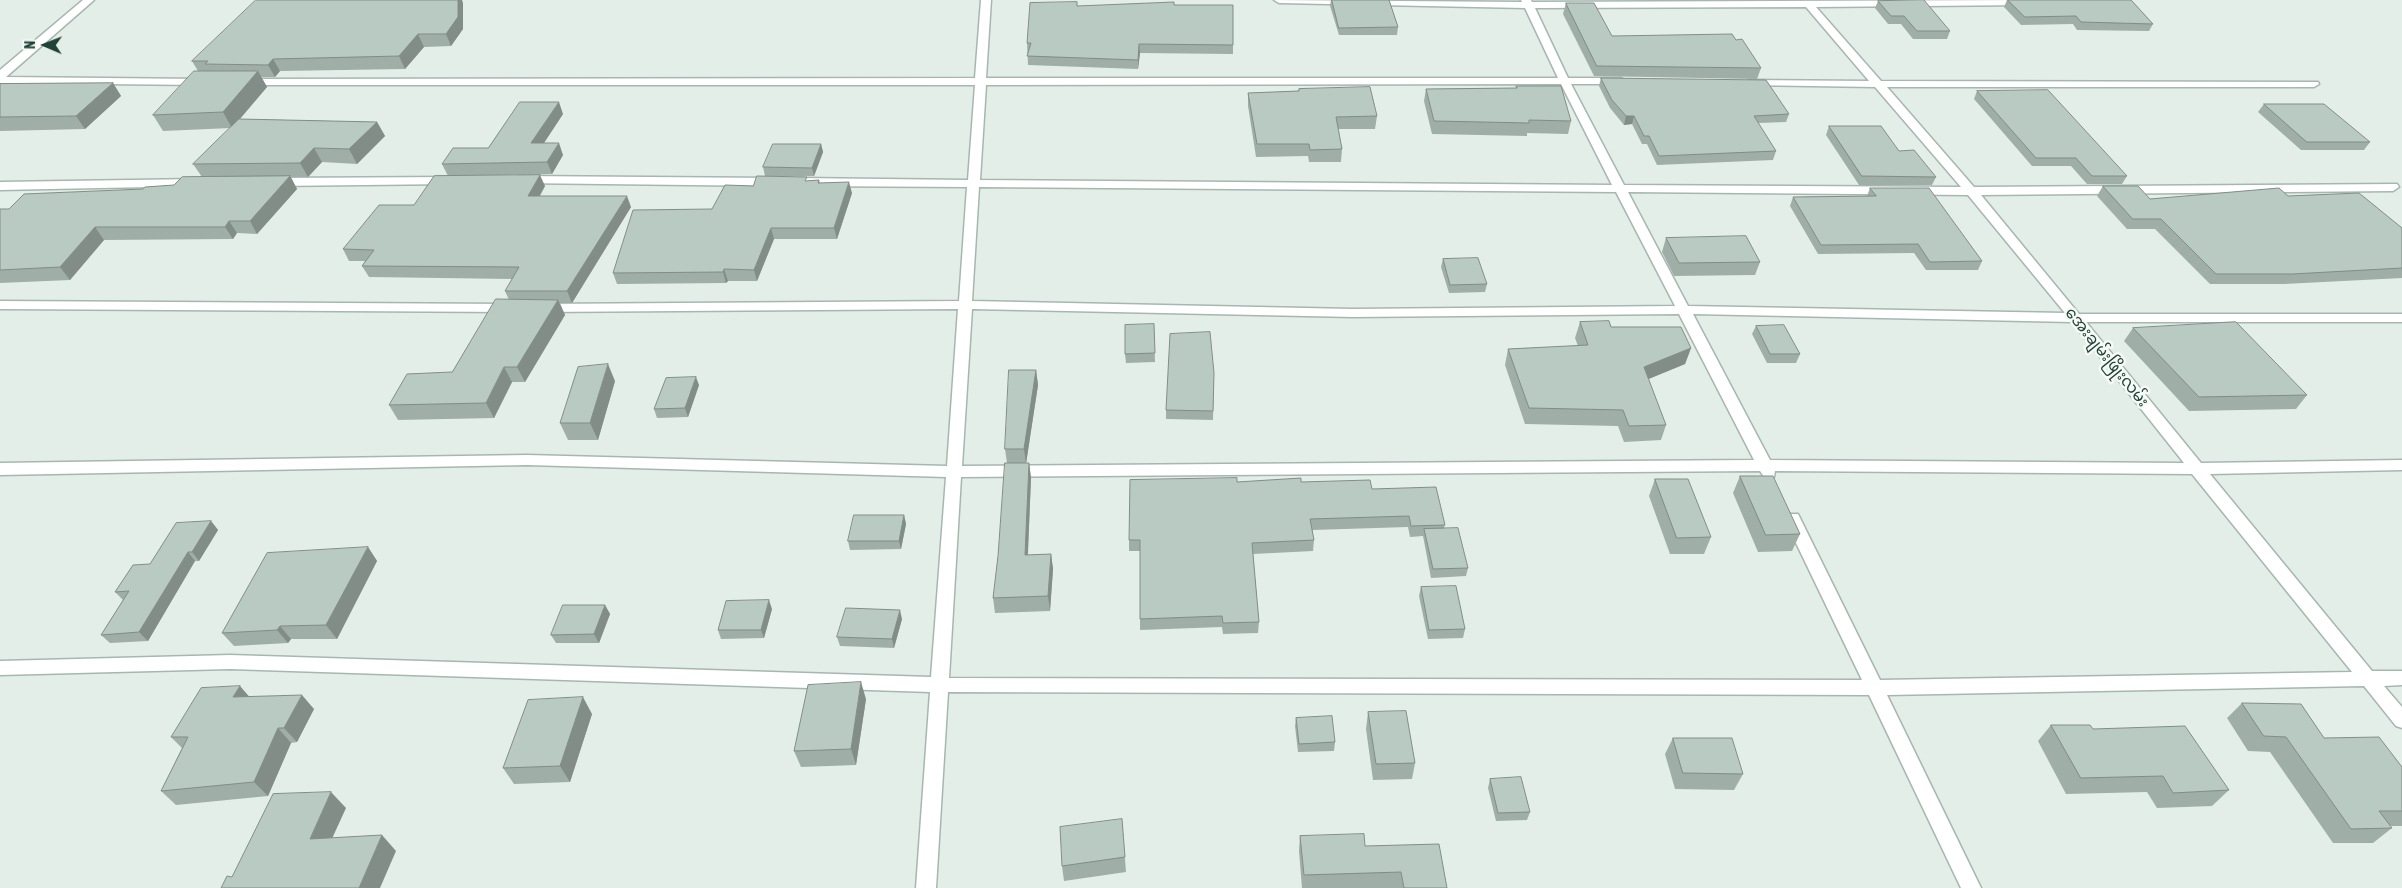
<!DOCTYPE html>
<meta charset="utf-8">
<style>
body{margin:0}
#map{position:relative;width:2402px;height:888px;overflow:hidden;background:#e4eee9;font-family:"Asap Condensed",sans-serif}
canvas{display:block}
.north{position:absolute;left:20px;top:20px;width:50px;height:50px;-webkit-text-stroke:4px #f5faf7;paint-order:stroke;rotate:271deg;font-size:14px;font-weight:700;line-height:20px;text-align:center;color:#214237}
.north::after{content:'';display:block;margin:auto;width:18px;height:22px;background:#214237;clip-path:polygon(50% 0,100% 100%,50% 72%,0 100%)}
</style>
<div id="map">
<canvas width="2402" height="888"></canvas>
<div class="north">N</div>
</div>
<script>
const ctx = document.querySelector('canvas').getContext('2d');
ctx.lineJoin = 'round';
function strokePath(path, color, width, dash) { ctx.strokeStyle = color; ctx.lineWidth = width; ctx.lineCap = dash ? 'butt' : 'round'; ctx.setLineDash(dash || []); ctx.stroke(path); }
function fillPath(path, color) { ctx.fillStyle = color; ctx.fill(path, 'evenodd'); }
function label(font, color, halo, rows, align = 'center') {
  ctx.font = font + ' "Asap Condensed","Noto Sans Myanmar",sans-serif'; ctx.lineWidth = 5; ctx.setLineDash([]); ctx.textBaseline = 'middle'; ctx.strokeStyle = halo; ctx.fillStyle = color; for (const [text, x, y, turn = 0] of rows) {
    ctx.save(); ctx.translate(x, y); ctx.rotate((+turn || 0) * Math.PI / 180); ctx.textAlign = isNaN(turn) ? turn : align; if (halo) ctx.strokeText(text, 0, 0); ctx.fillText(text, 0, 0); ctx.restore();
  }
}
const street = new Path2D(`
 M83,0h11l-88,77 197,2 5,3 -5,3 -203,-2v-13z
 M981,0h10l-5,78h572l-33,-70 -246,-5 -5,-3 248,2 -1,-2h10l1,2 493,-2 4,1v4l-213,2 65,74 437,1 1,2 -5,3h-427l87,100 423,-3 2,3 -6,4 -412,4 98,119h323v8h-316l115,141 201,-3v10l-192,4 162,197h30v14l-18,1 18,21v21l-6,-2 -32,-40 -477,9 94,193h-20l-92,-193 -921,-3 -12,196h-20l14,-196 -700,-23 -230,6v-14l230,-6 701,22 15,-200 -419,-12 -527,10v-12l527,-8 420,11 11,-157 -417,3 -7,-4 7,-4 418,-3 8,-114 -167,-1 -6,-4 6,-4 168,2 7,-95h-731l-5,-3 5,-3 731,-1zM1806,7l63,74 -120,-1 -5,3 1,2 130,2 86,100 -337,-2 -53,-101h50l5,-3 -5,-3h-53l-33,-70zM1561,84l51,101 -632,-5 6,-95zM979,187l637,5 59,114 -322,3 -381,-8zM1628,192l340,3 97,118 -377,-7zM972,309l381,8 326,-3 75,146 -792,6zM1693,314l379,8 112,141 -414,-3zM1760,471l4,6h10l1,-6 417,3 160,198 -472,8 -80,-162 -2,-4h-12l-2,4 78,162 -913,-2 12,-201z
 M522,176l252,2 6,4 -6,4 -256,-3 -2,-3 2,-3z
 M449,177l4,1 2,3 -2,3 -178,2 -6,-4 6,-4z
 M197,179l4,1 2,3 -2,3 -201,4v-8z
 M0,301l511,3 7,4 -7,4 -511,-3z`);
const wall = new Path2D(`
 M1331,0h58l9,27 -1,8h-58l-9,-29z
 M2007,0h124l22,24 -4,7 -72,-1 -4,-6 -52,1 -17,-18z
 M1878,1l72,30 -3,8h-34l-12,-15h-13l-13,-16z
 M463,3v26l-12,17 -27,1 -19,22 -125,2 -5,6h-14l6,10 -27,32 137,3 8,14 -28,28 -35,-2 -14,15h-17l6,12 -40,45 -20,-1 -4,6 -129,1 -34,40 -70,3v-74h9l165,-24 28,-8 -9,-13 38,-36 -68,3 -10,-16 45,-44 -6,-10z
 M1566,3l46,33 124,4 25,28 -4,11 -163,-3 -31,-62z
 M1233,5v49l-93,-1 -2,16 -110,-4 -1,-22 50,-37z
 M1601,78l188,36 -3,8 -28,1 18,28 -3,9 -116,5 -10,-21h-5l-10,-20 -8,1 -14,-17 -11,-22z
 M113,83l8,13 -36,33 -85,2v-47z
 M1516,86l55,35 -3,13 -41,-1v3l-95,-2 -8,-33 2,-12 90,-1z
 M1299,89l78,27 -2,13h-37l4,20 -1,13h-32l-1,-6 -52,1 -8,-51v-13l50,-2z
 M1977,91l150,85 -5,8h-35l-16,-18h-39l-58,-67z
 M2264,104l106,38 -6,8h-63l-43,-38z
 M563,114l-19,29 19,12 -11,19 -104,2 -6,-12 46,-16z
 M1829,126l107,51 -4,8h-73l-33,-50z
 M821,144l2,8 -9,24h-49l-2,-9z
 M819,180l1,3 32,10 -15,46h-63l-17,42h-29l-2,2 -109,1 -4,-11 99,-64 96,-28z
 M545,186l-5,10 91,11 -59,96h-12l5,12 -40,67h-13l-18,36 -96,2 -9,-15 63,-33 57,-72 -4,-9 7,-12 -143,-2 -7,-11 3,-5h-16l-6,-12 71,-44z
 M2103,186l47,13 138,-3 114,32v50l-118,6h-74l-55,-55h-28l-30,-33z
 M1870,188l112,73 -4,9h-52l-12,-17 -96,1 -28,-48 3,-9 74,-1z
 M1666,238l94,24 -5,13 -81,1 -12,-24z
 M1443,259l44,25 -2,8 -36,1 -8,-26z
 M1580,322l31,5 80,21 -6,16 -37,15 18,46 -5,15 -37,2 -6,-16 -93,-2 -20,-59 3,-16 70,-3 -3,-8z
 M1154,324l1,38 -29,1 -1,-9z
 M1756,326l44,28 -4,9h-29l-15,-29z
 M2133,328l174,67 -11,14 -107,2 -65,-70z
 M1036,370l2,15 -12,78h3l2,15 -3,77 23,-1 2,15 -3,42 -55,2 -2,-15 23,-135h-9l-2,-14z
 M1214,373l-1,47 -47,-1v-9z
 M615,381l-17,59h-30l-8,-17z
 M699,385l-11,32 -31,1 -3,-9z
 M1740,476l60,58 -8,17 -34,1 -25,-59z
 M1655,479l56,58 -7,17h-34l-21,-58z
 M1237,482h64l71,7 73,36 -1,3 24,40 -2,8 -35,2 -8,-42 -13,1 -2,-10 -96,3 2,10 -1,11 -60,3 6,68 -1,11 -35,1 -1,-7 -82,3v-79h-11v-11z
 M904,515l2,9 -5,25 -51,1 -2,-9z
 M211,521l7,9 -19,31h-4l-47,80 -38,2 -9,-8 22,-35 -8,-8 35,-28z
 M368,547l9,14 -40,78h-46l-3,4 -54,3 -12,-13z
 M1421,587l44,42 -2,9 -35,1 -9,-43z
 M605,605l5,9 -11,29h-43l-5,-8z
 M772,609l-8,29 -43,1 -3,-9z
 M902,619l-8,29 -54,-2 -3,-9z
 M249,697l65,12 -17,33 -6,1 -23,53 -92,9 -15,-14 21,-43 -11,-11z
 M866,699l-10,66 -55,2 -7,-16z
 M2242,703l82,35 78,29v59h-12l2,2 -19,15h-40l-63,-91 -22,-1 -21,-33z
 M1368,712l47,51 -3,16 -39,1 -7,-51z
 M592,714l-22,68 -56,2 -11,-16z
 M1296,718l39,24 -1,9 -36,1 -3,-26z
 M2051,725l42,4 136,61 -17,16 -55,2 -10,-16 -81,2 -28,-53z
 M1673,738l70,36 -9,16 -59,-1 -10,-35z
 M1490,779l40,33 -3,8 -31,1 -8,-33z
 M1122,819l4,53 -62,9 -2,-15z
 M1300,836l65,10 82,42h-145l-3,-37z`);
const shadedWall = new Path2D(`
 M458,0h4l1,3v26l-12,17 -5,-12z
 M418,34l6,13 -19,22 -6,-13z
 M1139,44l1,9 -2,16v-9z
 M273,59l7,12 -5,6 -7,-12z
 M258,71l9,16 -35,41 -9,-16z
 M113,83l8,13 -36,33 -9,-13z
 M559,102l4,12 -27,41 -5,-12z
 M1626,116h8l-2,8 -8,1z
 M377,122l8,14 -28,28 -8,-15z
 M559,143l4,12 -11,19 -5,-12z
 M821,144l2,8 -9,24 -2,-8z
 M314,148l8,14 -14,15 -8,-14z
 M540,175l5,11 -12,21 -5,-11z
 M290,176l7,13 -40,45 -7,-13z
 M849,182l3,11 -15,46 -3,-11z
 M627,196l4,11 -59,96 -5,-12z
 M229,221l8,12 -4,6 -8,-12z
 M95,227l9,13 -34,40 -10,-13z
 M771,228l3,11 -17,42 -3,-11z
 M724,269l4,12 -2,2 -3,-11z
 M558,300l7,15 -40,67 -8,-15z
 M1691,348l-6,16 -46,19 5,-16z
 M608,364l7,17 -17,59 -8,-17z
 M504,367l8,15 -18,36 -8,-15z
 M1036,370l2,15 -12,79 -2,-15z
 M696,377l3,8 -11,32 -3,-9z
 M1029,463l2,15 -4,92 -2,-15z
 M904,515l2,9 -5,25 -2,-8z
 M211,521l7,9 -19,31 -7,-9z
 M368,547l9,14 -40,78 -11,-14z
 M188,552l7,9 -47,80 -9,-9z
 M1051,554l2,15 -3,42 -2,-15z
 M769,600l3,9 -8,29 -3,-8z
 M605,605l5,9 -11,29 -5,-9z
 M900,610l2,9 -8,29 -2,-9z
 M280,626l11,13 -3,4 -11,-13z
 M861,682l5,17 -10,66 -5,-16z
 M240,686l13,15 -20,-4z
 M302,695l12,14 -17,33 -13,-14z
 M583,697l9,17 -22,68 -10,-16z
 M278,728l13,15 -23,53 -14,-14z
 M331,792l15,16 -21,46 -15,-15z
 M382,835l14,16 -16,37h-21z`);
const building = new Path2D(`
 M256,0h202v17l-12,17h-28l-19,22 -126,3 -5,6 -63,-1 3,-3h-16z
 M1332,0h57l9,27 -59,1z
 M1924,0l26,31h-33l-13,-15h-13l-13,-15z
 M2008,0h123l22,24 -72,-2 -5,-6 -51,1z
 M1077,2v4l97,-4v3h59v40l-94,-1 -1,16 -111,-4 4,-13h-4l3,-40z
 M1566,3h28l18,33 120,-2 4,6 6,-1 19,29 -164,-2z
 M194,71h64l-35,41 -70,3z
 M1601,78l165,2 23,34 -35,2 22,35 -117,5 -10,-20h-5l-10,-20h-8l-14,-16z
 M113,83l-37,33 -76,1v-33z
 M1516,86h45l10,35 -42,-1v3l-95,-2 -8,-32 91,-1z
 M1370,87l7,29 -41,1 6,32 -32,1 -1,-6h-52l-9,-51 51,-2v-2z
 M2048,90l79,86h-35l-16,-18h-40l-59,-67z
 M520,102h39l-28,41h28l-12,19 -105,2 11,-16h35z
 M2264,104h60l46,38h-63z
 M239,119l138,3 -28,27 -35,-1 -14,15 -107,1z
 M1829,126h52l18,25 15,-1 22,27 -74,-1z
 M773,144h48l-9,24 -49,-1z
 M540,175l-12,21h99l-60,95h-62l14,-24 -157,-1 12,-16 -31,-1 36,-44h35l20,-29z
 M290,176l-40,45h-21l-4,6h-130l-35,40 -60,3v-61h9l15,-15 119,-5 2,-2 29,-2 8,-8z
 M757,176l50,1 -2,4 14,-1 -1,3 31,-1 -15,46h-63l-17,42 -30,-1 -1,3 -110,1 20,-63 79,-1 13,-24 28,1z
 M2103,186h35l12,13 129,-11 9,8 71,-3 43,35v40l-110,6h-76l-55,-55h-28z
 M1870,188h59l53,73 -52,1 -12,-18 -97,1 -28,-48 83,-1z
 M1746,236l14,26 -81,1 -13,-25z
 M1478,258l9,26 -37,1 -7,-26z
 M496,299l62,1 -41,67h-13l-18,36 -97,2 18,-31 45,-2z
 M1609,321l2,6h70l10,21 -47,19 22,58 -37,1 -6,-16 -94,-2 -21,-59 80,-4 -8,-23z
 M2236,322l71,73 -108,2 -66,-69z
 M1154,324l1,29 -30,1v-29z
 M1784,325l16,29h-30l-14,-28z
 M1210,332l4,41 -1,38 -47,-1 4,-76z
 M608,364l-18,59h-30l18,-56z
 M1009,370h27l-12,79h-19z
 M696,377l-11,31 -31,1 12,-31z
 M1005,463h24l-4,92 26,-1 -3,42 -55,2 5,-42z
 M1740,476h33l27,58 -34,1z
 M1237,478v4l64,-4v4l69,-2 2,9 64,-2 9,38 -34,1 -2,-10 -99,3 4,21 -62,3 7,79 -36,1 -1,-7 -82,3v-79h-11l1,-60z
 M1655,479h33l23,58 -34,1z
 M854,515h50l-5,26h-51z
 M211,521l-19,31h-4l-49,80 -38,3 28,-44 -14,1 18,-27 17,-1 26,-41z
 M1458,528l10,40 -35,1 -9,-40z
 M368,547l-42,78 -46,1 -3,4 -55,3 45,-80z
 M1456,586l9,43 -36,1 -8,-43z
 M769,600l-8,30h-43l8,-29z
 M563,605h42l-11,29 -43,1z
 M846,608l54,2 -8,29 -55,-2z
 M861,682l-10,67 -57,2 14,-66z
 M240,686l-7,11 69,-2 -18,33h-6l-24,54 -93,9 27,-54h-17l30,-49z
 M583,697l-23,69 -57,2 25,-68z
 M2242,703l59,1 23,34 55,-1 23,30v44h-23l13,17 -41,1 -65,-92 -22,-1z
 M1406,711l9,52 -39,1 -8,-52z
 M1332,716l3,26 -36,2 -3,-26z
 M2051,725h39l3,4 92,-3 44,64 -56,3 -10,-17 -82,2z
 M1673,738h59l11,36 -60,-1z
 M1521,777l9,35 -32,1 -8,-34z
 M331,792l-21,47 72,-4 -23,53h-138l6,-12 5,1 41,-83z
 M1122,819l3,38 -63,9 -2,-39z
 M1364,834l1,12 74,-2 8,44h-43l-3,-16 -97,3 -4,-39z`);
const streetNames = [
 ["အေးချမ်းဖြိုးလမ်း",2107,357,51]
];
strokePath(street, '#a6b7b0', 3);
fillPath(street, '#fff');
fillPath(wall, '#9faea7');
fillPath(shadedWall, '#828d88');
fillPath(building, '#b9cac2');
strokePath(building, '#828d88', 1);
label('16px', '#214237', '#f5faf7', streetNames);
</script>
